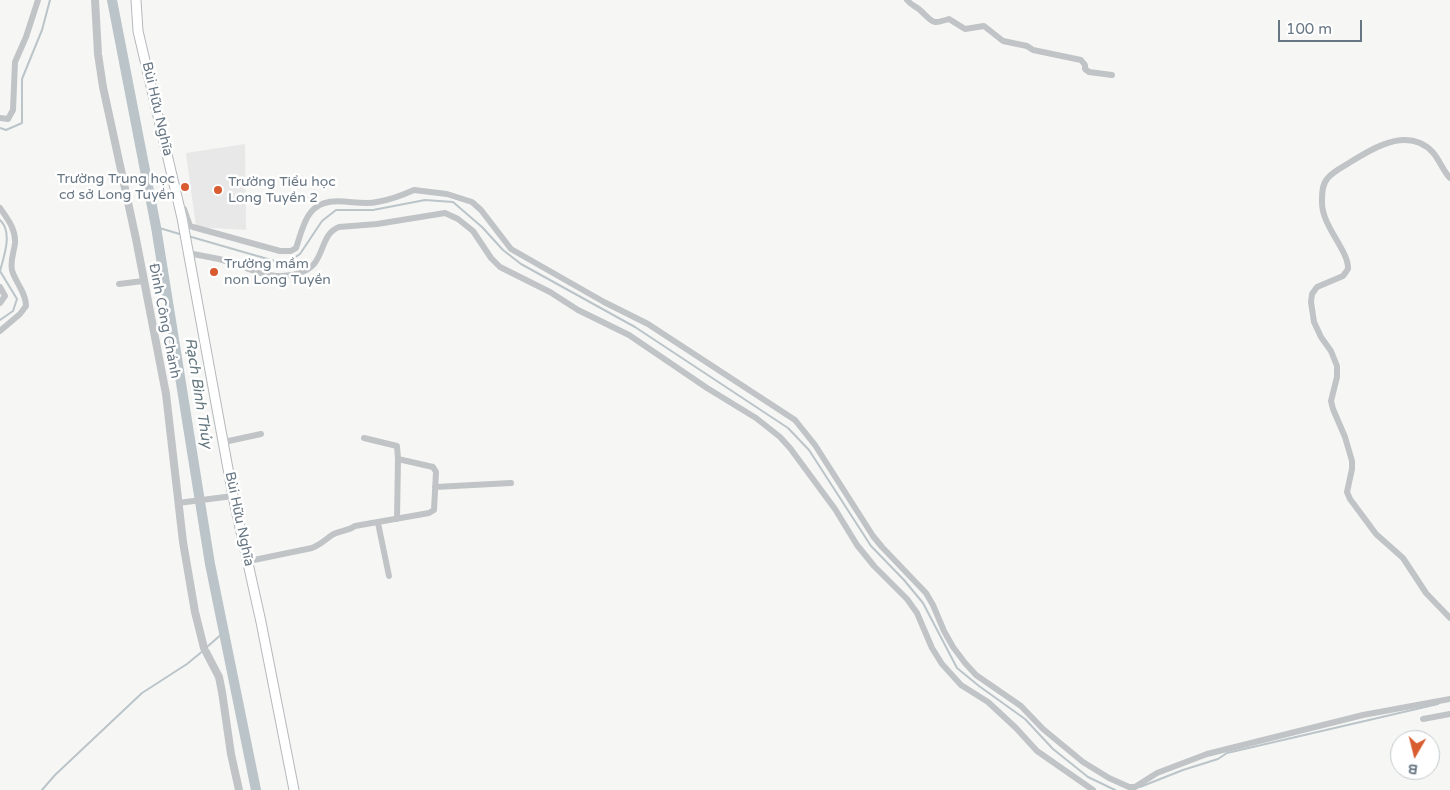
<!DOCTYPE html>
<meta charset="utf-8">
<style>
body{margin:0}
#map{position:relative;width:1450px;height:790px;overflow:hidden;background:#f6f7f4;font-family:"Varela Round",sans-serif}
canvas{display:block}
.north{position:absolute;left:1390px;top:730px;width:50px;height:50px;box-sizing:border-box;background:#fff;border:1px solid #c2c8cd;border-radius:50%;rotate:188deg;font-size:14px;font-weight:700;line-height:20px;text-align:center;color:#677683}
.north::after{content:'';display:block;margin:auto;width:18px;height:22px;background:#d95c31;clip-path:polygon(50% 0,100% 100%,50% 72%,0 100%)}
.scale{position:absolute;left:1278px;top:20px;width:84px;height:22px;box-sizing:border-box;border:2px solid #677683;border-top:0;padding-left:6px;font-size:15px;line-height:18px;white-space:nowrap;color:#677683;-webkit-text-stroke:4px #fff;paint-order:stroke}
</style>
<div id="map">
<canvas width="1450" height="790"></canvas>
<div class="north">B</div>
<div class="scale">100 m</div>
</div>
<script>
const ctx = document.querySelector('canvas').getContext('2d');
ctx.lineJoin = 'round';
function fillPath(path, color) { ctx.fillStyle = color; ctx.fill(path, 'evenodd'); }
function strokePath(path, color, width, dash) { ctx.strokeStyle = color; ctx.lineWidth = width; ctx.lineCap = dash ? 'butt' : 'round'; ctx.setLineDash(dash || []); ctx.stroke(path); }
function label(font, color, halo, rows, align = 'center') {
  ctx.font = font + ' "Varela Round",sans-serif'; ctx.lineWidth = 5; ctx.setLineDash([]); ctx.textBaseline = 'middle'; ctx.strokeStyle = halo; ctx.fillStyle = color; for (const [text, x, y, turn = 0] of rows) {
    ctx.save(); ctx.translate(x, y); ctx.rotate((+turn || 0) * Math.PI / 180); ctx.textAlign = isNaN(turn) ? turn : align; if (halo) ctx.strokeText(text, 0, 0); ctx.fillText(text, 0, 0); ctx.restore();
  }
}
const built = new Path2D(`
 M245,144l1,86 -50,-3 -10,-74z`);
const stream = new Path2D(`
 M0,128l6,2 16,-7v-44l20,-49 8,-30
 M0,220c13,12 4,36 0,51l17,28 -4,12 -13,9
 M156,227l27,8
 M188,236l97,28 15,-10 22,-33 14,-11h37l52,-10 28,2 29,25 21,23 18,14 114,63 153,101 21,22 62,96 33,34 19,23 34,65 22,18 46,33 28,30 35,28 27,13
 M207,647l17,-15
 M1140,787l43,-17 35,-11 9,-6 211,-49
 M42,790l13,-15 87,-82 45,-29 17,-14`);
const river = new Path2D(`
 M112,0l44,227 54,337 46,226`);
const minor = new Path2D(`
 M907,0c4,5 8,6 13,10 13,12 11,15 29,9l16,10 19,-3 19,15 24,5 6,4 48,10 4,5v4l4,3 23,3
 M0,118l8,1 5,-9 2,-48 11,-25 12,-37
 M1450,178c-11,-12 -12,-27 -30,-35 -24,-10 -52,8 -71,20 -8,5 -17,9 -22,16 -5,6 -5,15 -5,22 -1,25 27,49 26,68l-5,7 -26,11 -5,7 -1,8 3,20 7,15 10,14 6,15v11l-6,24 2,8 12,28 7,24v8l-5,23 3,7 26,35 27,24 23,35 24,25
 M179,204l5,5 6,17 3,1 87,24h11l5,-3c4,-11 7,-27 15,-36 17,-20 45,-5 66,-10 12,-2 26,-7 37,-12l33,4 25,8 9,8 30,39 93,53 44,22 147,96 20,25 58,91 9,11 44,46 7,12 11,26 9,16 12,16 11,12 45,31 22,23 40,33 26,16 20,9h6l22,-14 50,-19 156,-39 87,-16
 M0,208c7,10 16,21 15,35 -1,9 -5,18 -3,27 3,12 14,22 14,36l-6,8 -20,17
 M188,253c10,2 21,4 31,6 19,5 44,18 63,17 11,0 25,-4 32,-12 10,-12 9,-31 25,-37l38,-3 68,-11 13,6 15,12 18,27 9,9 50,25 28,18 51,25 78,53 49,30 24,19 10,11 45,61 22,36 17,21 33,33 10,14 15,35 10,16 19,21 27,17 28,26 21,23 56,39
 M119,284l24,-3
 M0,287l5,9 -5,7
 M224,442l37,-8
 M435,487l76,-4
 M178,503l55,-7
 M397,519l1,-60
 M378,523l11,53
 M249,561l63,-13c8,-3 13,-8 20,-13 7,-4 16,-4 23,-9l74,-13 5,-3 2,-38 -3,-5 -35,-8 -1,-13 -33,-8
 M1423,719l27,-5`);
const tertiary = new Path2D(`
 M95,0l3,54 5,33 33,152 30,155 17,148 12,70 9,36
 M206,652l13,25 3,15 9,62 8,36`);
const secondary = new Path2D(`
 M136,0l2,31 44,187 51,278 28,126 33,168`);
const markers = [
 [185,187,5,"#d95c31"],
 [218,190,5,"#d95c31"],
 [214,272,5,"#d95c31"]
];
const streetNames = [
 ["Bùi Hữu Nghĩa",157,109,77],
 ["Đinh Công Chánh",164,321,79],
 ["Bùi Hữu Nghĩa",239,519,78]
];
const poiNames = [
 ["Trường Trung học",175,179,"right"],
 ["cơ sở Long Tuyền",175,195,"right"],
 ["Trường Tiểu học",228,182],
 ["Long Tuyền 2",228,198],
 ["Trường mầm",224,264],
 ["non Long Tuyền",224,280]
];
const waterNames = [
 ["Rạch Bình Thủy",198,393,81]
];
fillPath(built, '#e7e8e7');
strokePath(stream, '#bac4c9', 2);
strokePath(river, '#bac4c9', 10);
strokePath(secondary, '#b5b9bd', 11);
strokePath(minor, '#c0c4c7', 6);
strokePath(tertiary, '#c0c4c7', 8);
strokePath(secondary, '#fff', 9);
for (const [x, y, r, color] of markers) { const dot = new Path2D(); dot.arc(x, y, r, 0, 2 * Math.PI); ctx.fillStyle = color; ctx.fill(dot); strokePath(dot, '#fff', 2); }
label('14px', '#677683', '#fff', streetNames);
label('14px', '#677683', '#fff', poiNames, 'left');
label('italic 15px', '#63777f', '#fff', waterNames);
</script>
